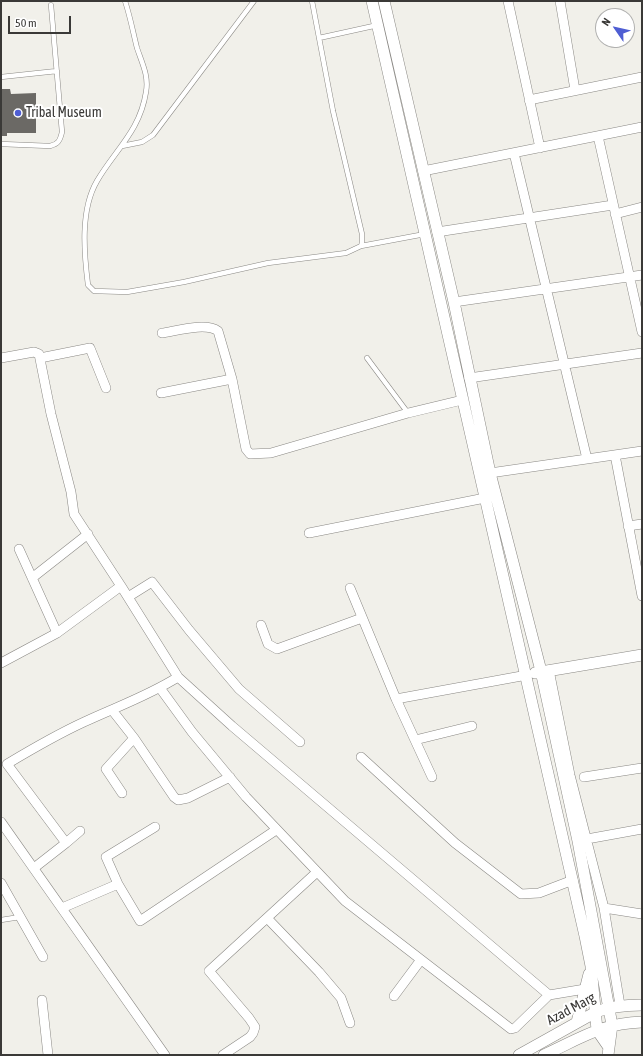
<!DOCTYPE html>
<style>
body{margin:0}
#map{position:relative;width:643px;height:1056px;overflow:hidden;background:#f1f0ea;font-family:"Asap Condensed",sans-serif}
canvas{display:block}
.frame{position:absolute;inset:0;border:2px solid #3a3937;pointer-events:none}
.north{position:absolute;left:595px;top:8px;width:40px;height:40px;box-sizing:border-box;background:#fff;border:1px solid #b0b0af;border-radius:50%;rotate:304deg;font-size:11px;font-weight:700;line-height:16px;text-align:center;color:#3a3937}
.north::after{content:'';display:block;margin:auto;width:14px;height:18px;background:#4f5ed3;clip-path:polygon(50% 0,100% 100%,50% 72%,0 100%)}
.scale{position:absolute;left:8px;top:16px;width:63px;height:18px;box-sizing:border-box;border:2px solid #3a3937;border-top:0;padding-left:5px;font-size:12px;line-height:14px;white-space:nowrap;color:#3a3937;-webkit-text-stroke:3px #fff;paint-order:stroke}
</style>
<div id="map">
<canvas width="643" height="1056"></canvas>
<div class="frame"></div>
<div class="north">N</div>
<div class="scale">50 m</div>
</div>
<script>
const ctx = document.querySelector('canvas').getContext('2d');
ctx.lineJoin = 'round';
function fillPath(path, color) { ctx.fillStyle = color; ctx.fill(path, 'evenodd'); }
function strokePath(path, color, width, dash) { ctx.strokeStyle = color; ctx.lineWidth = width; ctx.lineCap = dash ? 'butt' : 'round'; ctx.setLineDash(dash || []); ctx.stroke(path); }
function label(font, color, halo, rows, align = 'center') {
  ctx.font = font + ' "Asap Condensed",sans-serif'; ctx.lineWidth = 4; ctx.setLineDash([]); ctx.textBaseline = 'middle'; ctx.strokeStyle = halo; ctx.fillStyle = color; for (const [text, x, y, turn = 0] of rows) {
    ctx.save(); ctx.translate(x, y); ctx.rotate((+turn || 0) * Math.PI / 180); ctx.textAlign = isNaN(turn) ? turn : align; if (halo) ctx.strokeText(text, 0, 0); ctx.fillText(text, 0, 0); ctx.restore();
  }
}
const building = new Path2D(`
 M1,89h9l1,5 25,-1v40h-29v3h-6z`);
const service = new Path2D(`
 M125,1c5,15 8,31 12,47 5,15 12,28 9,44 -6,39 -31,58 -49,89 -17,29 -13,72 -9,104l6,6 33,1 57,-10 84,-19 78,-10 15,-7 1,-3v-9l-29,-123 -21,-110
 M319,38l59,-13
 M1,77l56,-6
 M1,144l49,2c8,-2 10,-5 12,-14l-11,-127
 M122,146l20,-4 11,-7 101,-134
 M361,246l64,-12
 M367,358l41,55
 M1,920l19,-3`);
const minor = new Path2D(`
 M508,1l32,147
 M560,1l15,89
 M529,100l113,-23
 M598,136l44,196
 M514,153l73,306
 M423,171l219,-44
 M615,214l27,-7
 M437,232l176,-27
 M454,302l188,-27
 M162,333c14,-2 44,-11 56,-2l14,48 14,70 4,5 21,-1 137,-40 54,-13
 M1,358l33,-6 5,2 12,60 20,78 3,22 47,72
 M40,358l50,-10 16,40
 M469,378l173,-25
 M161,393l71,-14
 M615,455l27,141
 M490,473l152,-22
 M628,526l14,-2
 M309,533l176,-35
 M19,549l38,84
 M32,578l56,-44
 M350,588l46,111 131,-24
 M128,597l24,-15 37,48 50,59 61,53
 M261,625l7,19 9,5 85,-31
 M1,663l56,-30 64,-47 57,91c-30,19 -62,30 -94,45 -26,12 -52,27 -77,42l59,79 -32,25
 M549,670l21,105 34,133 16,97
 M178,677l54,49 317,269
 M160,688l32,44 54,65 99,104 166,128 4,-1 34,-33 36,-6
 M396,699l36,78
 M112,710l22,28 -28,31 16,24
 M134,738l40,59 4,3 10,-2 42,-21
 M415,740l57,-14
 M361,757l94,86 66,51 18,-1 34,-13
 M584,777l58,-9
 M1,822l164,233
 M587,839l55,-10
 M66,843l14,-12
 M1,883l42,74
 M118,884l22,37 136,-91
 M62,908l56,-24 -12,-27 49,-30
 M604,908l38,6
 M267,918l52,54 22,26 9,25
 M394,996l26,-35
 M42,1000l6,55
 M223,1055l27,-18 3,-4 2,-6 -6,-9 -40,-47 108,-99`);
const tertiary = new Path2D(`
 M372,1l213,935 6,30 6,64 11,16
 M384,1l70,301 36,171 51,198 37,170 34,184 -4,30
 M535,673l107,-18
 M577,1022l12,-48
 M519,1055l77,-43c15,-6 29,-7 46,-7
 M544,1055c35,-16 58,-32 98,-33`);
const markers = [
 [18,113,4,"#4f5ed3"]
];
const poiNames = [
 ["Tribal Museum",26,113]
];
const streetNames = [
 ["Azad Marg",571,1009,-28]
];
fillPath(building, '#6b6965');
strokePath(service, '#8a8884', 5.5);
strokePath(minor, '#8a8884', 10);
strokePath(tertiary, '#8a8884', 12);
strokePath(service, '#fff', 4.5);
strokePath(minor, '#fff', 9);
strokePath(tertiary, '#fff', 11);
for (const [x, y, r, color] of markers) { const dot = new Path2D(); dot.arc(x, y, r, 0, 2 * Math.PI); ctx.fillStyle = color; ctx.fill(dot); strokePath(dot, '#fff', 1.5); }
label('14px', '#3a3937', '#fff', poiNames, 'left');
label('14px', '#3a3937', '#fff', streetNames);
</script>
